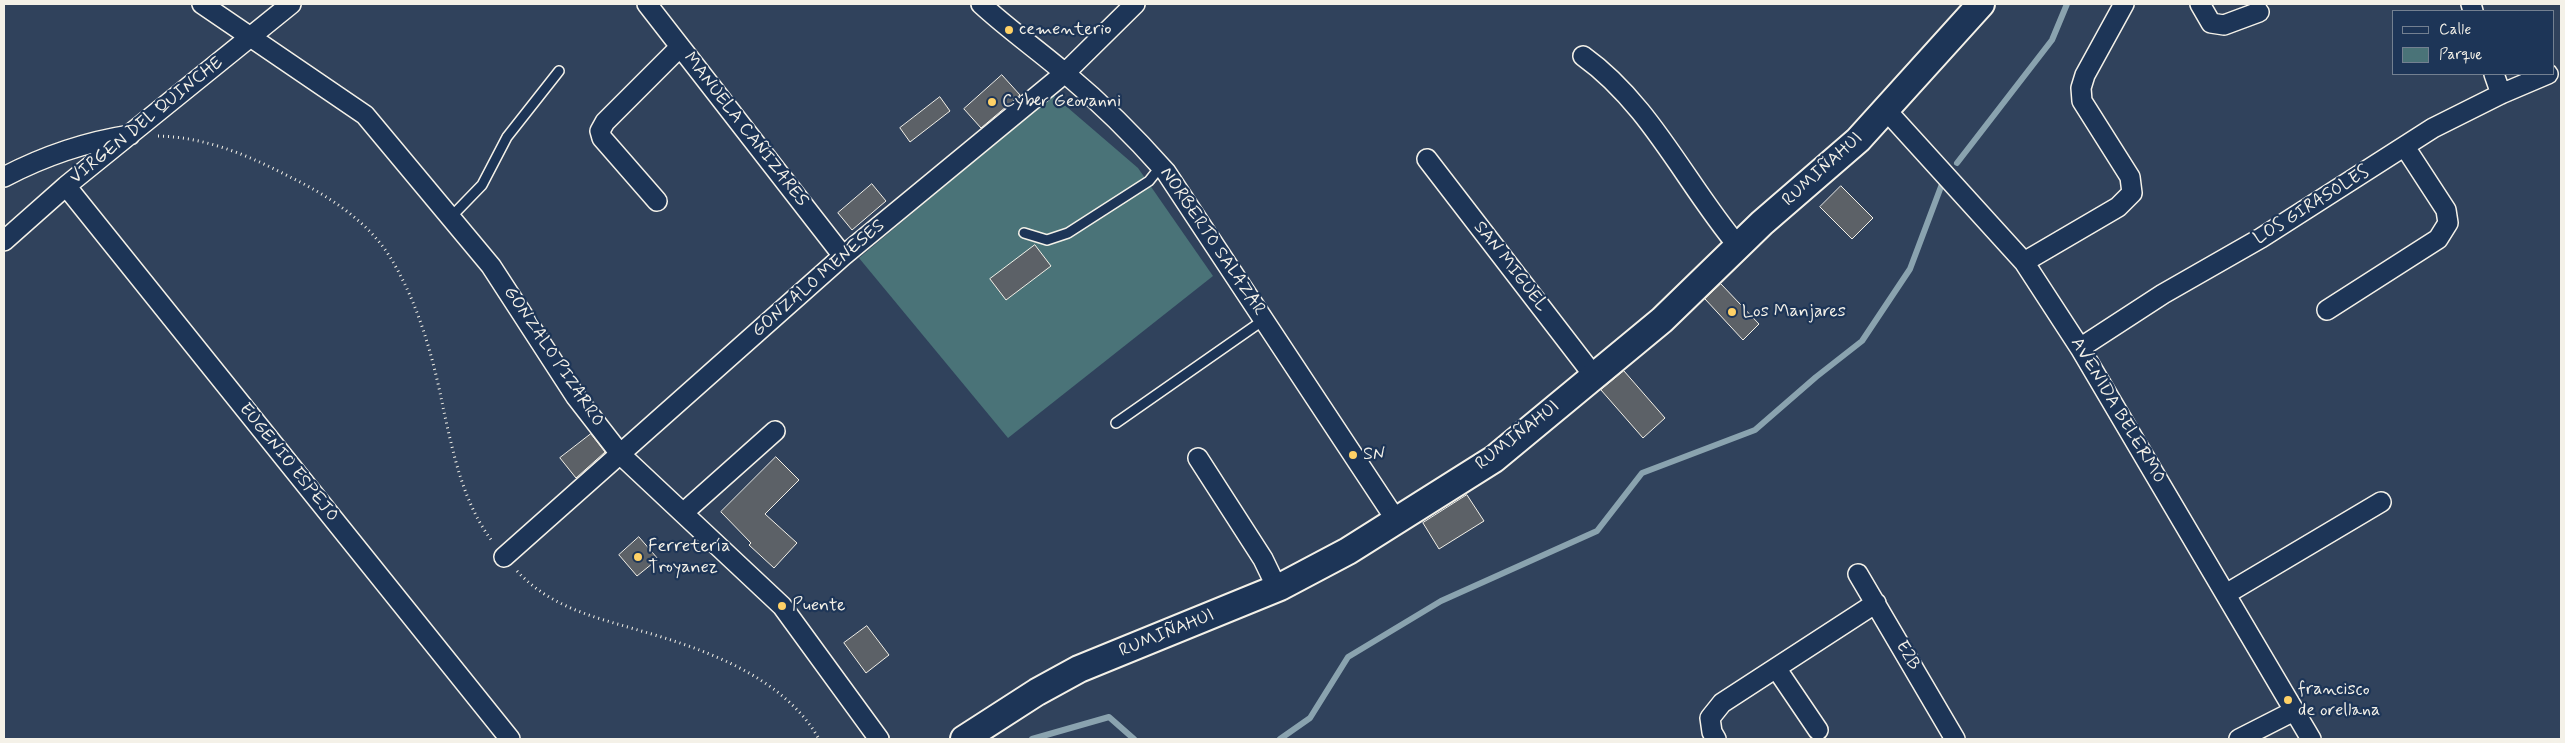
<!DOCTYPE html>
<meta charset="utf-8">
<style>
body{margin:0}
#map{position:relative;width:2565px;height:743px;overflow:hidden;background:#30425c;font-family:Mynerve,sans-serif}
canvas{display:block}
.frame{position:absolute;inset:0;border:5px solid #f4f1e8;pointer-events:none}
.legend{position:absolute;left:2392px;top:10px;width:162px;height:65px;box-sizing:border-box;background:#1d3557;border:1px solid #738091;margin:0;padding:6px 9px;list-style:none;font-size:15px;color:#f4f1e8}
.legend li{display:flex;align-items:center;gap:10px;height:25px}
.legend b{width:25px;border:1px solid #738091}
</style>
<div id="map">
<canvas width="2565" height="743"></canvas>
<div class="frame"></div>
<ul class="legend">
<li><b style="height:6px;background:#1d3557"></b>Calle</li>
<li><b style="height:14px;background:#4a7378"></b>Parque</li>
</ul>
</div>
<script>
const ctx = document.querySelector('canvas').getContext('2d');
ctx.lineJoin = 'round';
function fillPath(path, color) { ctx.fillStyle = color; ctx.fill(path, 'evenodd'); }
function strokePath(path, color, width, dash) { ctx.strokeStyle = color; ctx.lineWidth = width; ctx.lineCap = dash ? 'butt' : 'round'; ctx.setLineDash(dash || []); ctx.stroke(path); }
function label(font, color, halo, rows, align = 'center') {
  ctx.font = font + ' Mynerve,sans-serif'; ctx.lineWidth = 4.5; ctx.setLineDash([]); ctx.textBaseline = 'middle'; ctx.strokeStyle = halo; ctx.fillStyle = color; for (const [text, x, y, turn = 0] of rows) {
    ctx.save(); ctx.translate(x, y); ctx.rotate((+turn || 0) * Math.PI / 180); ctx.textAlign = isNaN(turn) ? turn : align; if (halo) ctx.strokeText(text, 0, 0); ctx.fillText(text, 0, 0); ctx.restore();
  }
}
const green = new Path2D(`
 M1053,95l85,73 75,108 -205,162 -149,-180z`);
const stream = new Path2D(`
 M1957,163l95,-123 15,-36
 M1032,739l77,-22 25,22
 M1280,739l30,-21 38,-61 93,-56 156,-70 45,-58 113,-43 61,-53 46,-36 48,-72 32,-85`);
const building = new Path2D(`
 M1002,75l18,20 -39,33 -17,-19z
 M940,97l10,14 -40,31 -10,-14z
 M872,184l14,17 -34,29 -14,-17z
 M1841,186l32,32 -21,21 -32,-32z
 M1035,245l16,21 -45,34 -16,-21z
 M1721,284l38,40 -16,16 -38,-41z
 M1624,371l41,47 -22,20 -42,-48z
 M591,434l14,18 -29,26 -16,-20z
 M776,457l23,23 -34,34 32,29 -23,25 -25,-23 2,-2 -30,-31z
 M1467,495l17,26 -45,28 -16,-26z
 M639,537l19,22 -21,17 -18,-21z
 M867,626l22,29 -23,18 -22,-30z`);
const path = new Path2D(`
 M158,136c47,1 90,19 132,41 39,19 81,46 103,85 27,46 41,99 51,150 10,45 20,92 48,129
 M517,571c33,36 77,46 121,59 66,19 145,46 181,109`);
const lane = new Path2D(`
 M451,217l31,-32 25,-48 52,-66
 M1024,233l23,7 21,-7 81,-52 12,-15
 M1116,423l149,-104`);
const street = new Path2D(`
 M202,4l163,111 126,151 85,131 45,58 161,151 97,133
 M647,4l196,252
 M981,4c27,25 57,46 85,70 36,30 69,63 100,98l230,348
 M2200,4l11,19 13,2 35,-13
 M2471,4l2,7
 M1583,56c67,48 103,128 155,190
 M2494,74l7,20
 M1886,110l138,152 56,86 231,391
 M1427,159l167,217
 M4,177c40,-21 81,-35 126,-42
 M66,186l444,553
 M657,201l-55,-63 -2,-7 5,-9 75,-75
 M4,241l62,-55 225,-182
 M2024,262l94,-55 14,-14 -2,-16 -48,-76 -1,-13 4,-13 39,-71
 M2327,310l111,-71 10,-16 -2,-13 -41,-63
 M2080,348l83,-54 98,-56 172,-110 68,-34 47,-20
 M1198,458l65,101 14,29
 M683,513l92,-82
 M504,557l339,-301 222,-183 70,-69
 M1858,574l97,165
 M2226,594l155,-92
 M1776,668l42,62
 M1716,739l-4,-7 -2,-14 12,-15 154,-100
 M2239,739l55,-28`);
const secondary = new Path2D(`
 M964,739l73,-47 42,-23 201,-82 68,-36 146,-92 168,-139 100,-97 96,-83 123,-136`);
const markers = [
 [1009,30,5,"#ffd166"],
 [992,102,5,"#ffd166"],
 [1732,312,5,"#ffd166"],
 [1353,455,5,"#ffd166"],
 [638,557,5,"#ffd166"],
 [782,606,5,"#ffd166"],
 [2288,700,5,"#ffd166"]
];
const poiNames = [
 ["cementerio",1019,30],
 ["Cyber Geovanni",1002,102],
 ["Los Manjares",1742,312],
 ["SN",1363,455],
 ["Ferretería",648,547],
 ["Troyanez",648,568],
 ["Puente",792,606],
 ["francisco",2298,690],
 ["de orellana",2298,711]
];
const streetNames = [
 ["VIRGEN DEL QUINCHE",147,121,-39],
 ["MANUELA CAÑIZARES",745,130,52],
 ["RUMIÑAHUI",1823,170,-42],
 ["LOS GIRASOLES",2312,206,-32],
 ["NORBERTO SALAZAR",1212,242,56],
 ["SAN MIGUEL",1510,267,52],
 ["GONZALO MENESES",819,279,-41],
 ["GONZALO PIZARRO",553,357,56],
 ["AVENIDA BELERMO",2117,411,59],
 ["RUMIÑAHUI",1518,436,-38],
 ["EUGENIO ESPEJO",288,463,51],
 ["RUMIÑAHUI",1167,634,-22],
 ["E2B",1907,656,60]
];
fillPath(green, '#4a7378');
strokePath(stream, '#8aa3af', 6);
fillPath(building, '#5c6167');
strokePath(building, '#f4f1e8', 1);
strokePath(lane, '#f4f1e8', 12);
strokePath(street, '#f4f1e8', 22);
strokePath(secondary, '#f4f1e8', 30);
strokePath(path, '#f4f1e8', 3, [1, 4]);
strokePath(lane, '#1d3557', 9);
strokePath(street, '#1d3557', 19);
strokePath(secondary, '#1d3557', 26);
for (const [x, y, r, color] of markers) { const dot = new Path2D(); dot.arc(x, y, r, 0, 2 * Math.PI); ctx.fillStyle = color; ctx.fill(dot); strokePath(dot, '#1d3557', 2); }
label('18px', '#f4f1e8', '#1d3557', poiNames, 'left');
label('18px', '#f4f1e8', '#1d3557', streetNames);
</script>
